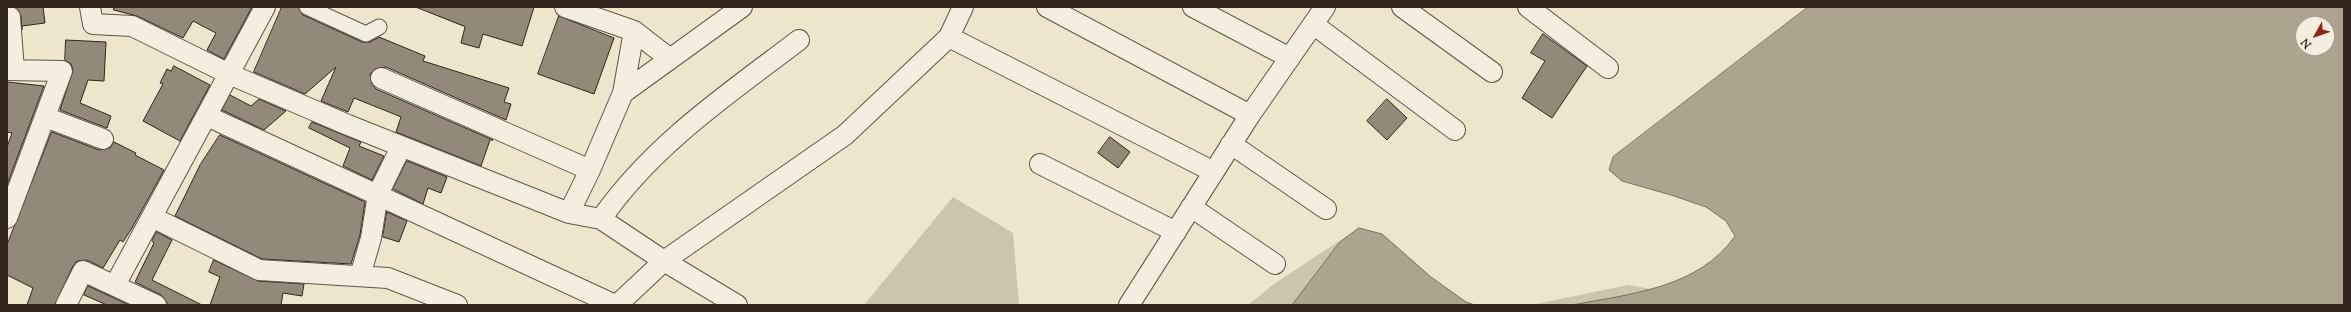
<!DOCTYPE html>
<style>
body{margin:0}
#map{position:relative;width:2351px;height:312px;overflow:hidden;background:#ede5cc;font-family:"Sorts Mill Goudy",serif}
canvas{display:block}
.frame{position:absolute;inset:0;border:8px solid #31251c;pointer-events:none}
.north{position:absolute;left:2295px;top:16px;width:40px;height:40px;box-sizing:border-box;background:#f3eede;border:1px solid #a59e90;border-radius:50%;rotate:230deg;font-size:11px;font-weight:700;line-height:16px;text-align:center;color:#31251c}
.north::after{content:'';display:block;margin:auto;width:14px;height:18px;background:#8f2418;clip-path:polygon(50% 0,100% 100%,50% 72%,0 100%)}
</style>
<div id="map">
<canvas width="2351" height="312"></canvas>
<div class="frame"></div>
<div class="north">N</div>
</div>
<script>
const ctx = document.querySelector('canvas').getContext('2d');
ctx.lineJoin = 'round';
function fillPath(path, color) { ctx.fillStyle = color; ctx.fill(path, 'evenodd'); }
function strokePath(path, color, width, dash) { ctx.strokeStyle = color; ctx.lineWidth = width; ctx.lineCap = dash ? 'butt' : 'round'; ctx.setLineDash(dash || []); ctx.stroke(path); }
const green = new Path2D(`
 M953,197l60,36 6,72h-155z
 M1359,228l23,6 49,43 35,25 9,3h-227l26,-21z
 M1628,285l119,20h-216z`);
const water = new Path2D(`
 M1808,7h536v298h-772c58,-11 127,-17 163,-69l-9,-15 -20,-14 -35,-12 -49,-14 -13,-11 4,-13zM2303,24h24v24h-24z
 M1359,228l23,6 49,43 35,25 9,3h-183l47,-62z`);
const building = new Path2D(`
 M15,7h28l2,16 -23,3v4l-1,-14z
 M114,7h138l-28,52 -17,-9 9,-17 -23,-12 -10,17 -46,-22 -23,-6z
 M282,7h16l5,8 59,27h8l9,-5 46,19 -2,5 86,27 -5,14 7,2 -5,16 -120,-53 -11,2 -5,5 2,10 4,5 117,51h-3l-9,26 -85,-34 5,-15 -12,-5 -35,-14 -6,14 -27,-11 15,-34 -31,27 -51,-22z
 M416,7h118l-12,39 -39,-12 -4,14 -18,-5 4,-16z
 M559,16l55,22 -20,56 -56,-20z
 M1543,34l44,32 -35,52 -30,-20 23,-37 -14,-8z
 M66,40l40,2 -2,39 -16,-1 -8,23 31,13 -4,12 -47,-18 13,-40 -2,-6 -6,-4z
 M174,66l36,19 -30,56 -37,-20 20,-37 -3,-1 7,-14 4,2z
 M7,82l37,4 -37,99v-38l5,-14 -5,-1z
 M230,95l21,11 8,-7 27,12 -22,19 -42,-20z
 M1387,99l20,19 -20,22 -20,-19z
 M312,122l49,20 -2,4 25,10 -12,24 -29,-14 7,-18 -41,-20z
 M52,132l47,18 11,-2 4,-6 22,11 -1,2 29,15 -32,58 -9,14 -3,-2 -17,28 -16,-8 -10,1 -4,5 -18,39h-28l6,-17 -26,-13v-30z
 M220,135l145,67 -5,33 -9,29 -89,-5 -87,-43 25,-51z
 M1110,137l20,15 -12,16 -20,-15z
 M407,161l40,16 -6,16 -13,-5 -5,16 -30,-15z
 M387,212l20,9 -8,21 -16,-5z
 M157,232l15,8 -20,40 50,25h-33l-8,-10 -26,-13 19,-39 -2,-2z
 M214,260l44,21 46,3 -2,12 -19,-3 -2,12h-71l10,-28 -11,-5z
 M88,286l41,19h-22l-23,-10z`);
const pedestrian = new Path2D(`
 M307,7l59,27 13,-7`);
const minor = new Path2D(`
 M90,7l3,17 39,2 97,48 119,51 221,88 32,6 63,42 73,44
 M565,7l69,24 36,28
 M1047,7l203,108
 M1193,7l97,51
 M1402,7l90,65
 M1528,7l80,61
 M10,17l4,53
 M1313,24l142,106
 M949,37l265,135
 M7,70l55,1 -55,147
 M381,78l209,92
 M623,93l119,-86
 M207,116l408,189
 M45,117l58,22
 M1231,144l95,65
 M1040,164l136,68
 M1191,207l84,57
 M569,213l21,-43 33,-77 11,-62
 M152,217l107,53 129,8 69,27
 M601,219c51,-74 127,-125 198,-179
 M360,276l11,-38 7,-44 23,-47
 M115,285l150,-278
 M66,305l17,-34 73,34
 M617,305l47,-44 181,-126 104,-98 14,-30
 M1129,305l121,-190 75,-108`);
fillPath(green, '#cdc4ae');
fillPath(water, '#ada490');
strokePath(water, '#7b7162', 1);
fillPath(building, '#938978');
strokePath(building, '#31251c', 1);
strokePath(pedestrian, '#605548', 17);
strokePath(minor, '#605548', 22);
strokePath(pedestrian, '#f3eede', 15);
strokePath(minor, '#f3eede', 20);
</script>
